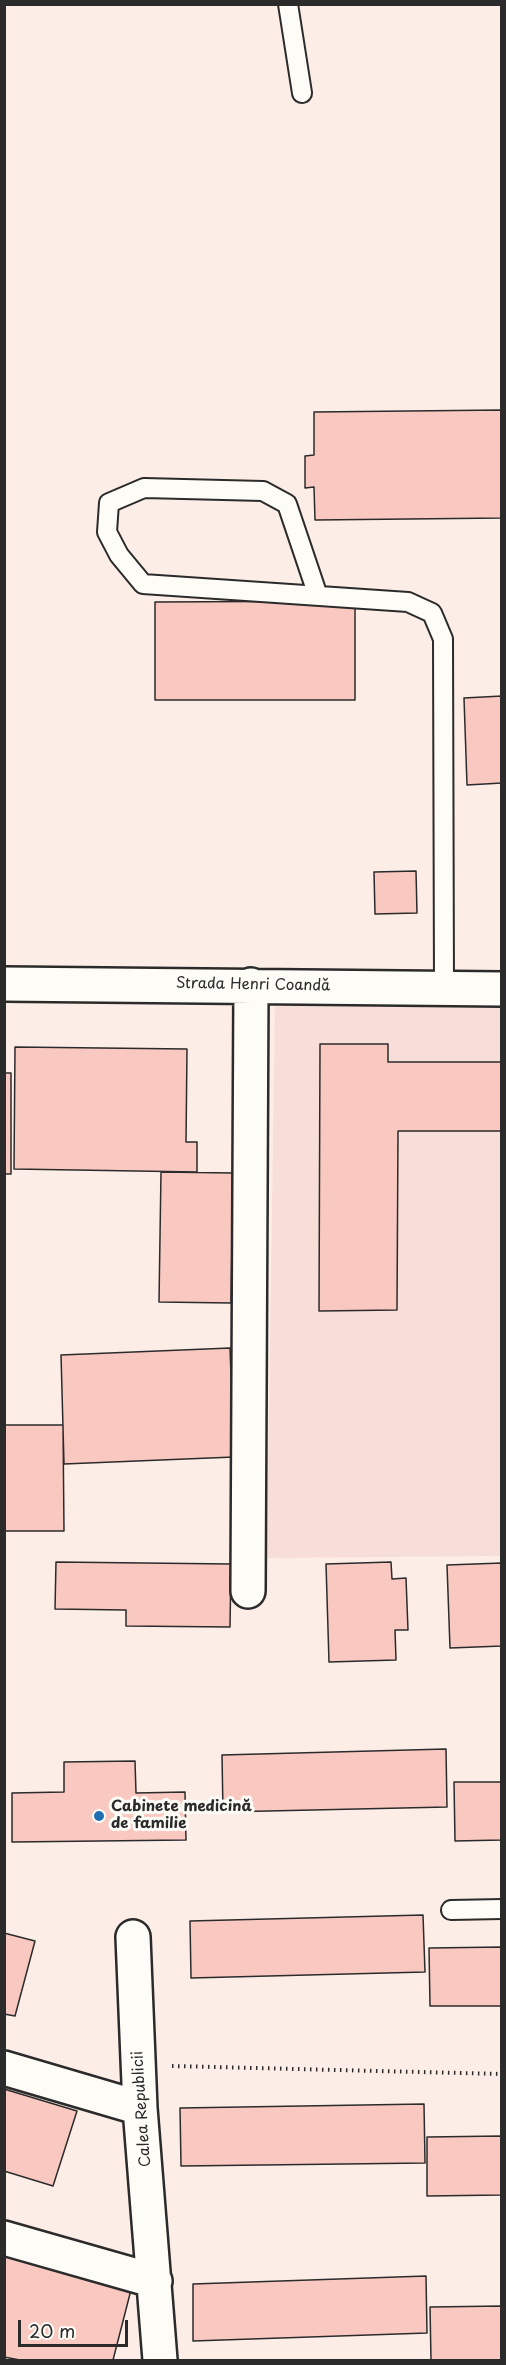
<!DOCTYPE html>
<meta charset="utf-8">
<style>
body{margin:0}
#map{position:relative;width:506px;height:2365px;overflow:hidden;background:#fcede7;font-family:"Playpen Sans",sans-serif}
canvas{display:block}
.frame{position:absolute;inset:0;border:6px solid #2b2b2b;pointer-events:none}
.scale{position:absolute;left:18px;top:2320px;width:110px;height:27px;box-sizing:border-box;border:3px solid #2b2b2b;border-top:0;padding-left:8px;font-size:18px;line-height:21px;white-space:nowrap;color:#2b2b2b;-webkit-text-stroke:4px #fdfcf7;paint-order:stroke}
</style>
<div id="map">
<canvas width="506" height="2365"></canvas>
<div class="frame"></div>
<div class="scale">20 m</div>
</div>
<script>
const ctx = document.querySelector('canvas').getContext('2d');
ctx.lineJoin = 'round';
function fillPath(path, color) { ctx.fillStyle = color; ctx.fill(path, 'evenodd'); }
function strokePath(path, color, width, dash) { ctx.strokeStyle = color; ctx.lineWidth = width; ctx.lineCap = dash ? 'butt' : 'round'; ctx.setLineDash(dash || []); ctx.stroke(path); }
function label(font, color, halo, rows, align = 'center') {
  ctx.font = font + ' "Playpen Sans",sans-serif'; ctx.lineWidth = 6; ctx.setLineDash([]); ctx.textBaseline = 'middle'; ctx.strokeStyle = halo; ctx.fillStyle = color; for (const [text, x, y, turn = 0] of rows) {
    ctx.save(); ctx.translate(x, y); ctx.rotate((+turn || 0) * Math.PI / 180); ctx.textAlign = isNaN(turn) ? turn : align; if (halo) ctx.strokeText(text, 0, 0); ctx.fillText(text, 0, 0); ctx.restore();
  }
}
const built = new Path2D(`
 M275,1000l226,8v548l-234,2z`);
const building = new Path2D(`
 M502,410v108l-187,2 -1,-33 -9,1v-32l9,-1v-43z
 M355,601v99h-200v-98z
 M502,696v87l-35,2 -3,-87z
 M416,871l1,42 -42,1 -1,-42z
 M320,1044h68v18h114v69h-104l-1,179 -78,1z
 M15,1047l172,2 -1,93h11v30l-183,-3z
 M4,1073h7v101h-7z
 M161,1172l72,1 -2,130 -72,-1z
 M230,1348l4,109 -170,7 -3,-109z
 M4,1425h59l1,106h-60z
 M56,1562l175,2 -1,63 -104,-1v-16l-71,-1z
 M391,1562l1,17 14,-1 2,52h-13l1,30 -67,2 -3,-98z
 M502,1563v83l-52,2 -3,-83z
 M446,1749l1,58 -224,5 -1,-57z
 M135,1761l1,32 49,-1 1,48 -174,2v-49l52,-1v-30z
 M454,1782h48v58l-47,1z
 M423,1915l2,57 -234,6 -1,-57z
 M4,1933l31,8 -20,75 -11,-2z
 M502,1947v59h-72l-1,-58z
 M4,2089l73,22 -24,75 -49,-15z
 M424,2104l1,59 -244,3 -1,-58z
 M502,2136v59l-75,1v-59z
 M4,2254l128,32 -19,74h-93l-16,-3z
 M426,2276l1,57 -234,8v-57z
 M502,2306v54h-71l-1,-53z`);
const path = new Path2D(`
 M172,2066l330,8`);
const lane = new Path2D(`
 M288,4l14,89
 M318,596l-31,-92 -24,-13 -119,-3 -35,15 -2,29 12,23 24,29 265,18 24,11 11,26 1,349
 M451,1910l51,-1`);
const street = new Path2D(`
 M4,984l498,5
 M248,1591l3,-606
 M133,1937l7,171 20,252
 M4,2068l136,40
 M4,2238l151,43`);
const markers = [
 [99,1816,6,"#1f6fb2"]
];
const streetNames = [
 ["Strada Henri Coandă",253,985,1],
 ["Calea Republicii",142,2109,-94]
];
const poiNames = [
 ["Cabinete medicină",111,1807],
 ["de familie",111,1824]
];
fillPath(built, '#f7ded8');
fillPath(building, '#f9c9c1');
strokePath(building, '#2b2b2b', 1.5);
strokePath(lane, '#2b2b2b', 22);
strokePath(street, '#2b2b2b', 38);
strokePath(path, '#2b2b2b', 4, [1.5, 4.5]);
strokePath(lane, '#fdfcf7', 18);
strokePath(street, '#fdfcf7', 33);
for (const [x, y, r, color] of markers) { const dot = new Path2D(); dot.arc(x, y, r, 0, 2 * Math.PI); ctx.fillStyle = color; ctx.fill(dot); strokePath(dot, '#fdfcf7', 2); }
label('15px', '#2b2b2b', '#fdfcf7', streetNames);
label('bold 15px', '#2b2b2b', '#fdfcf7', poiNames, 'left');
</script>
